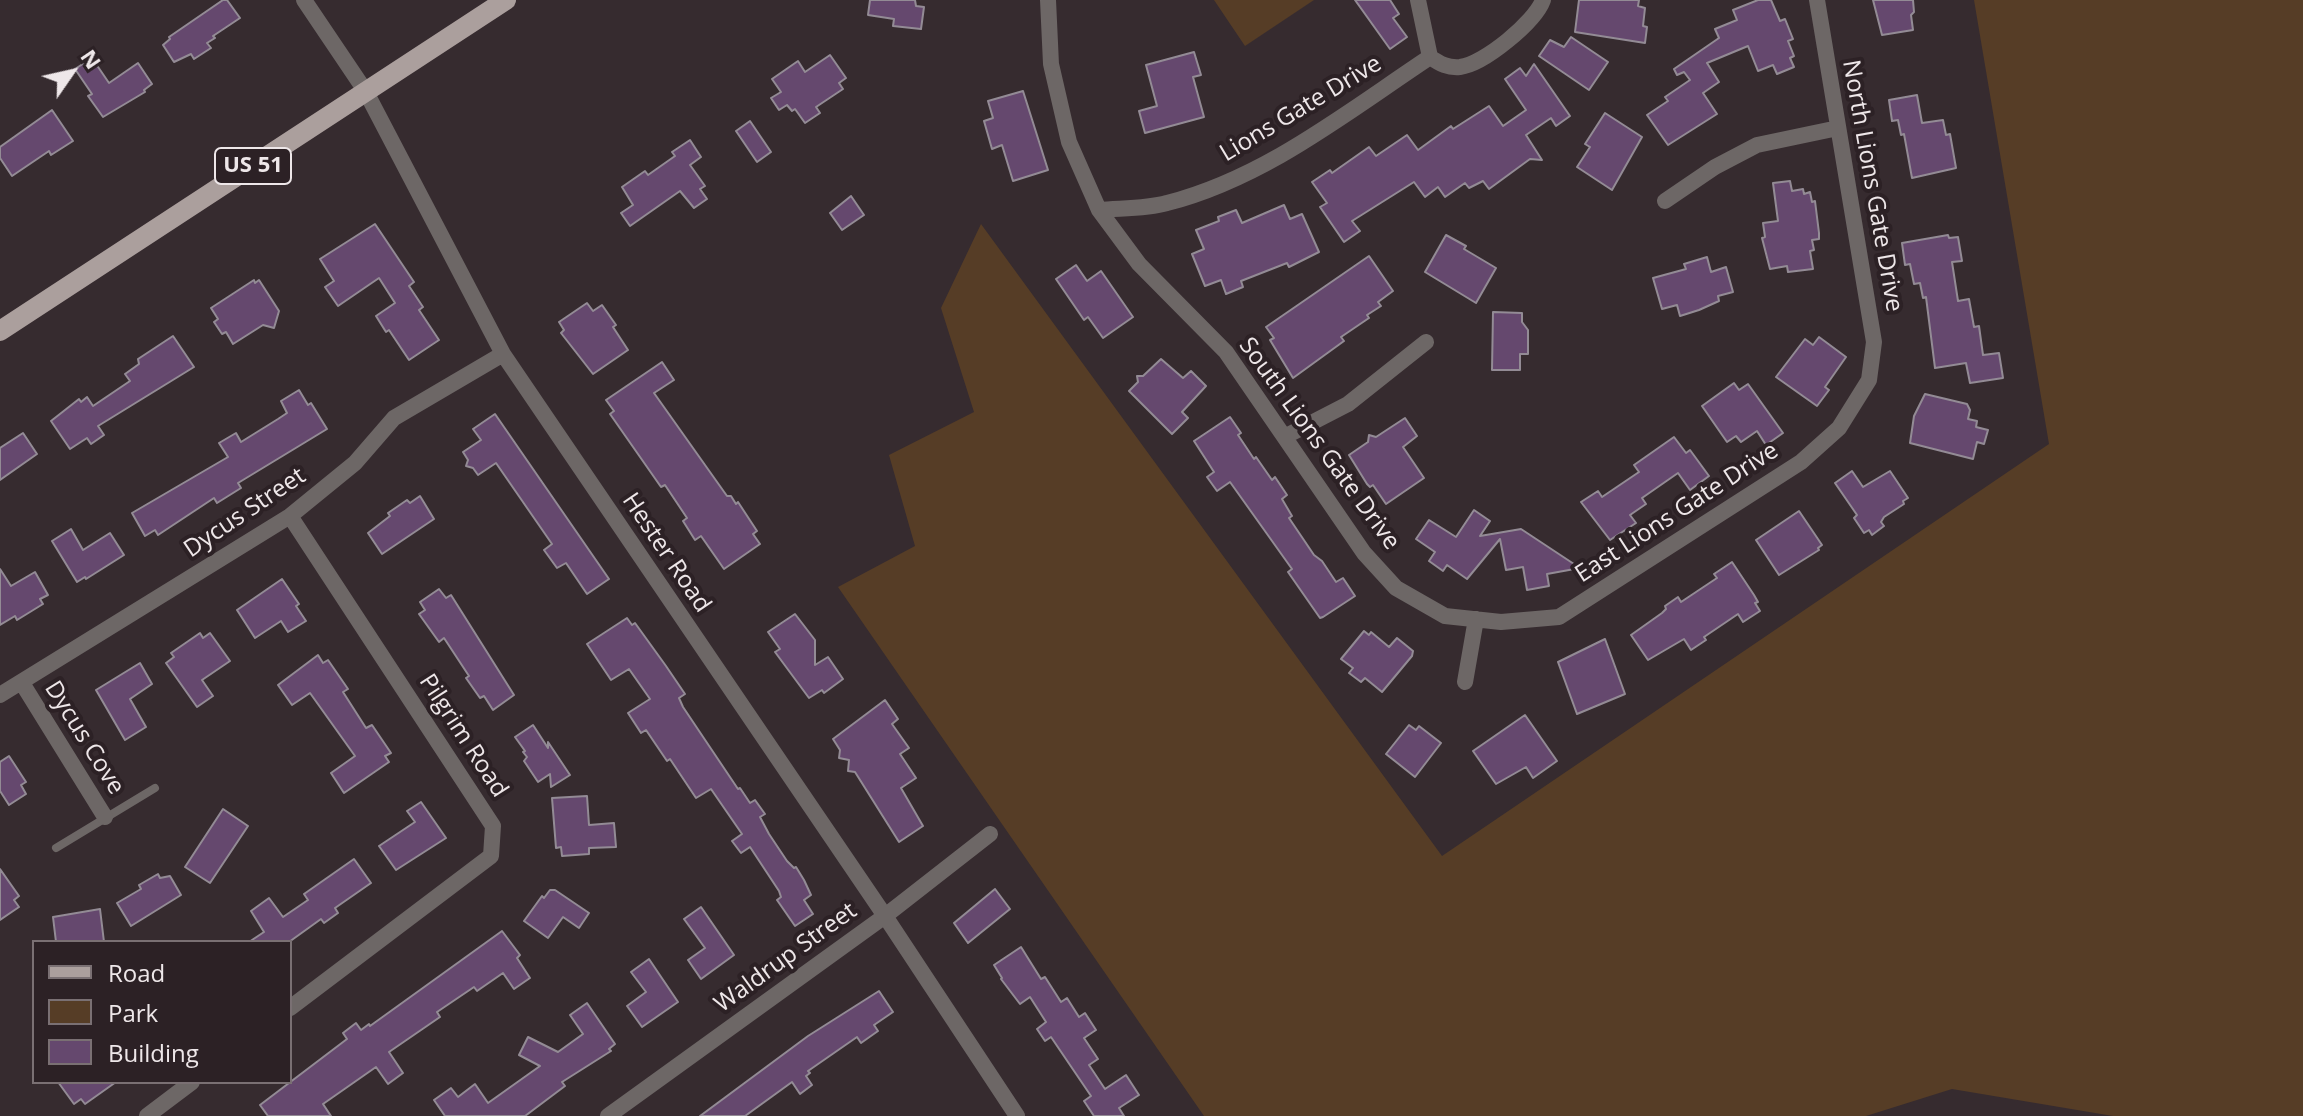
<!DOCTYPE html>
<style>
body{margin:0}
#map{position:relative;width:2303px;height:1116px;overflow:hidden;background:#362b2f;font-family:"Open Sans",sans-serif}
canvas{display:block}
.legend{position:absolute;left:32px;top:940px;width:260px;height:144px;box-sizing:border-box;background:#2c2125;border:2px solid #7a7073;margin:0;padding:10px 14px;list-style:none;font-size:24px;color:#eee7e9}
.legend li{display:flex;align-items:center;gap:16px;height:40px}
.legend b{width:40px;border:2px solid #7a7073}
.north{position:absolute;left:32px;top:32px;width:80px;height:80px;-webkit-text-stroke:6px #2c2125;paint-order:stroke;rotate:56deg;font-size:22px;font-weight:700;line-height:32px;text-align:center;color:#eee7e9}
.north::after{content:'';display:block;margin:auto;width:28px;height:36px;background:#eee7e9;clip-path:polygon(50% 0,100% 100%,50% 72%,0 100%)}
</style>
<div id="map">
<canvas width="2303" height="1116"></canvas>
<ul class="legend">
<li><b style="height:10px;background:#ab9f9d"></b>Road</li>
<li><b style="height:22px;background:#563d26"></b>Park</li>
<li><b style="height:22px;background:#65486e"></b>Building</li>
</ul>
<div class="north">N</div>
</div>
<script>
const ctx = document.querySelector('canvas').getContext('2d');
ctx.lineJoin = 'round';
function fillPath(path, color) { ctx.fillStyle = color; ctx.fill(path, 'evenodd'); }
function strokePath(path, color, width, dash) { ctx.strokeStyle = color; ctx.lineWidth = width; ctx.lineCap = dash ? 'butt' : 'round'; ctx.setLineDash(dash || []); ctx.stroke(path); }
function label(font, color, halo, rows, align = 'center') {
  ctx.font = font + ' "Open Sans",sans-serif'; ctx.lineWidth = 8; ctx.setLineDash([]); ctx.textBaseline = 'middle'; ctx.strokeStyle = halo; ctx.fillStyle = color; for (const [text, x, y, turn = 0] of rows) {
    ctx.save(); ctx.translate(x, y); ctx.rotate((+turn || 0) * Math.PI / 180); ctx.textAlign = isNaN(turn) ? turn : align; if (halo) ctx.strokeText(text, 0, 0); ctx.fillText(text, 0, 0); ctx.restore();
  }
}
const green = new Path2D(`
 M1214,0h100l-69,46z
 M1974,0h329v1116h-190l-161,-27 -86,27h-662l-366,-529 77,-41 -26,-91 85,-43 -33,-104 40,-84 461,632 607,-412z`);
const building = new Path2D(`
 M223,0h4l13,18 -27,18 2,2 -8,5 4,5 -17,11 -3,-5 -17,8 -11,-17 7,-6 -1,-2z
 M870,0h45l1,6 8,1 -3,22 -28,-3 1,-7 -26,-4z
 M1355,0h35l9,14 -6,4 14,19 -17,12z
 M1579,0h60l-1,6 7,2 -2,18 4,1 -2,16 -70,-11z
 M1758,0h13l9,21 5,-2 8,20 -5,2 6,15 -4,2 4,9 -17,7 -4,-9 -15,6 -10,-25 -41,17 12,19 -16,11 14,21 -49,31 -21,-30 21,-14 -3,-4 25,-17 -6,-8 -7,3 -3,-6 45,-31 -4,-9 22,-9 -4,-10z
 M1873,0h40l1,12 -3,3 2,15 -31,5z
 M1571,37l37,25 -19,28 -50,-34 11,-16 14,7z
 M1194,52l7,23 -8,2 11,40 -59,16 -6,-22 18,-5 -11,-41z
 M830,55l16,23 -7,5 4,6 -27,18 4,6 -15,10 -10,-14 -3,2 -5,-6 -8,5 -8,-12 10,-6 -9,-13 26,-18 7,11z
 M92,58l17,25 29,-20 14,21 -8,6 1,2 -42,25 -15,-21 4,-2 -17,-25z
 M1534,64l36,52 -14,10 -5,-8 -25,17 16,25 -12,-1 -41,30 -6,-8 -14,7 -4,-5 -20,14 -7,-10 -13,10 -11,-15 -62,39 8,10 -16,11 -24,-35 7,-4 -15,-21 18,-12 2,3 37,-26 7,9 31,-21 11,15 33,-24 2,3 36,-23 14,20 23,-16 -21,-31 15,-11 6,8z
 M1023,91l25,79 -35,11 -11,-36 -10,4 -8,-28 9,-3 -5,-17z
 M1917,95l5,28 21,-3 3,15 4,-1 6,34 -44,10 -8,-44 -3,1 -3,-15 -6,1 -3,-21z
 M52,110l21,31 -22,14 -2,-4 -37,25 -12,-18v-11z
 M1605,113l37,24 -30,53 -35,-23 13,-20 -5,-3z
 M750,121l21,31 -14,10 -21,-31z
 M690,140l11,17 -11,8 15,21 -5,3 7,10 -13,9 -14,-17 -50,35 -9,-13 12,-8 -11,-18 23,-16 3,4 27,-19 -3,-4z
 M1790,181l2,10 11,-2 1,5 6,-2 2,10 3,-1 4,32v6l-7,1 2,10 -4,1 3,18 -25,3 -1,-6 -17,3 -8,-31 3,-1 -2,-14 15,-2 -5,-38z
 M851,196l13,19 -22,15 -12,-17z
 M1284,205l6,14 12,-5 17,38 -30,15 -2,-4 -46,18 2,6 -17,7 -5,-14 -16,6 -13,-32 12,-5 -8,-19 23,-9 -1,-4 18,-7 6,13z
 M375,224l39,58 -5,4 14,21 -4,3 20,30 -30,20 -20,-30 -3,2 -10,-16 19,-13 -16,-25 -41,28 -13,-19 9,-6 -14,-22z
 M1446,235l20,11 -2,3 32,19 -20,35 -51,-31z
 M1948,235l1,3 9,-1 4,24 -10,1 6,39 11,-2 5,28 5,-1 4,29 16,-2 4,25 -33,5 -4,-20 -31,5 -9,-71 -3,1 -3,-15 -6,1 -4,-20 -5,1 -3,-22z
 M1369,256l24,35 -15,11 3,4 -14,9 2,3 -28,19 3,4 -51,37 -23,-38 4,-2 -8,-11z
 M1707,257l4,15 15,-5 7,25 -15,4 1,5 -20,9 -19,6 -3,-11 -15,4 -9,-31 33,-9 -2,-5z
 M1076,265l11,16 14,-10 32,46 -30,21 -15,-21 -4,3 -28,-41z
 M254,280l1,3 4,-3 20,31 -5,17 -11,-3 -30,19 -7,-12 -4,2 -8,-12 4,-3 -7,-11z
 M587,303l6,8 9,-6 14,20 -3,2 15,23 -35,24 -32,-41 3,-3 -5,-8z
 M1493,312l29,1v9l6,8v24h-8v16h-28z
 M173,336l21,31 -96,59 6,9 -13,9 -4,-6 -17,11 -19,-28 28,-22 2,3 6,-5 6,9 37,-25 -5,-7 14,-10 -1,-5z
 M1819,337l27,20 -21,30 4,3 -12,16 -41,-29 29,-38 8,6z
 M1161,359l22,19 8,-7 15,15 -24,26 6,6 -16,16 -43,-43 9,-9 -1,-6h6z
 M662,362l12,18 -20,13 73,103h4l5,8 2,-2 19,29 -4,3 7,10 -36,25 -23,-33 -6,4 -12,-19 4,-3 -22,-33 -4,2 -51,-73 4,-3 -8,-11z
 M1734,383l5,7 9,-6 35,49 -17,12 -9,-14 -16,11 -5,-6 -9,6 -25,-36z
 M299,390l9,15 3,-2 16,26 -89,54 3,5 -24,15 -3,-5 -56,37 -3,-5 -10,6 -13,-23 96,-56 -9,-14 17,-10 5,9 37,-23 9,-6 -6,-12z
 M1925,394l42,10 3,6 -2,9 9,2 -1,6 12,3 -4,14 -7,-2 -4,17 -63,-16 4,-27z
 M495,414l114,165 -22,15 -21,-31 -9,5 -13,-18 8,-6 -56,-81 -18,12 -5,-7 -7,-2 2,-6 -5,-8 18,-12 -8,-11z
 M1230,417l11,16 -3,2 16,24 2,-2 16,23 3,-3 12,18 -5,4 10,17 -3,2 25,37 8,6 14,21 7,-4 12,18 -32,21 -3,1 -32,-46 4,-3 -62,-87 -13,9 -10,-14 7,-5 -20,-31z
 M1405,418l12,18 -14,11 21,31 -38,26 -13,-19 -3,2 -3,-3 -18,-29 19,-13 1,-7 7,2z
 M23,433l14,21 -37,26v-32z
 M1674,437l12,16 4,-3 19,26 -19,14 -12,-17 -36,25 4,6 -16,11 6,8 -26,17 -29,-38 17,-11 4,6 37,-25 -5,-7z
 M1852,471l11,16 27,-16 18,27 -5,3 1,3 -20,13 -3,5 3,4 -12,9 -3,-5 -5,3 -10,-15 3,-3 -22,-32z
 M420,496l14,23 -52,35 -14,-21 22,-17 -2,-3 19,-13 3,3z
 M1474,510l16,11 -10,15 41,-7 59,39 -33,6 2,12 -22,4 -4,-23 -17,3 -6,-31 -33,40 -20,-14 -4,6 -14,-10 6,-9 -19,-13 13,-19 27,17z
 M1799,511l23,34 -4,3 1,2 -40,25 -23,-35z
 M71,529l12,21 27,-17 14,22 -38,24 -1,-2 -8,5 -25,-41z
 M1732,562l22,33 4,7 -3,1 5,8 -17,11 -5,-8 -34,23 2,3 -15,10 -7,-11 -36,21 -17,-25 31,-22 4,-4 -1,-3 13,-9 3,5 36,-24 -3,-4z
 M0,569l11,17 24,-14 13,23 -8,4 3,5 -26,16 -2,-4 -15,9z
 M282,579l17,25 -3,2 10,15 -18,11 -7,-11 -26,17 -18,-28z
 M439,589l7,9 5,-3 63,100 -21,15 -9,-14 -4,2 -14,-20 3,-2 -25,-38 -5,4 -20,-28 6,-4 -5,-8z
 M795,614l20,26v25l13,-8 15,22 -19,14 -2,-3 -13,8 -34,-46 5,-3 -12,-17z
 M627,618l5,7 3,-2 31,43 19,28 -6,4 4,9 55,82 2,-1 10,15 5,-3 10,14 -5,3 9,17 18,27 7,7 2,-1 8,13 7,15 -7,5 9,14 -18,12 -18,-26 4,-3 -2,-6 -29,-44 -9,6 -9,-12 10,-7 -31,-45 -15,9 -26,-39 -3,2 -21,-31 -5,3 -13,-20 22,-14 -21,-30 -18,11 -24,-36z
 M1364,631l5,4 2,-3 18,15 8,-9 16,13 -1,5 -30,36 -17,-14 -4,4 -12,-9 4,-5 -12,-9z
 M200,633l3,5 7,-5 20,28 -28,19 11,16 -16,11 -31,-44 8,-6 -3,-4z
 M1605,639l20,55 -48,20 -19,-52z
 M318,655l5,8 5,-3 20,29 -5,3 23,36 6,-3 19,28 -6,3 4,6 -45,31 -13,-20 24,-17 -45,-63 -18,12 -14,-20z
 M140,663l12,21 -22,15 16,28 -21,13 -29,-50z
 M885,700l13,19 -6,5 17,24 -9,6 16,24 -15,10 22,38 -24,16 -44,-70 -7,-1 1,-11 -10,-2 1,-8 -7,-11z
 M1525,715l32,46 -24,17 -7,-11 -30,17 -23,-33z
 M533,725l15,23v-6l22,33 -19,12 -1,-13 -12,8 -14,-21 3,-4 -4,-5 2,-1 -10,-14z
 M1409,725l7,5 3,-4 22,17 -26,34 -29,-23z
 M9,756l17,26 -5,3 5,9 -17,11 -9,-14v-29z
 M587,796l2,29 25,-2 2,24 -27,1v6l-27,2 -1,-9 -5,1 -4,-50z
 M421,802l25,36 -50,32 -17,-24 36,-24 -8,-11z
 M223,809l25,17 -38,57 -25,-16z
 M354,859l17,24 -36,25 3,5 -14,10 -3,-4 -32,23h-40l15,-10 -13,-21 18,-13 14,19 25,-17 -4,-6z
 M0,869l19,27 -5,4 5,7 -19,13z
 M158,874l2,4 10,-2 11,19 -50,31 -14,-23 24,-14 -2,-4z
 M995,889l15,20 -42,34 -14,-20z
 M550,890h5l34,23 -10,15 -16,-11 -15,21 -24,-17 18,-25 2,2z
 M701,907l33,48 -33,24 -13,-19 17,-12 -21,-29z
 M100,909l4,33h-48l-3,-25z
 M502,931l18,24 -3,3 13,20 -16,11 -11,-16 -26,18 -3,-4 -37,25 3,5 -51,35 14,21 -15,11 -12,-17 -53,37 8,12h-63l-8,-11 87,-66 -4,-6 13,-10 5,7 8,-6 1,2z
 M1021,947l20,32 4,-2 16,25 6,-4 12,19 6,-4 11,17 -12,8 14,21 -9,6 16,24 21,-14 13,20 -20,13 5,8h-30l-10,-15 7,-5 -40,-59 -6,4 -8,-12 9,-7 -16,-25 -10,7 -19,-25 1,-1 -8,-13z
 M649,959l29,43 -36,25 -15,-21 19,-14 -15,-20z
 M879,991l14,21 -19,13 4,6 -17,12 -4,-6 -49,34 2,2 -4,3 6,9 -12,9 -8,-12 -47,34h-45l108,-80z
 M587,1003l28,41 -6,5 2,2 -49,31 3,4 -40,30h-80l-11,-16 17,-12 7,9 17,-13 13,19 52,-37 -21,-11 9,-18 30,15 25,-18 -13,-19z
 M58,1082h58l-31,22 -4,-5 -7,5z`);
const lane = new Path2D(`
 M56,848l99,-60`);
const street = new Path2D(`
 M304,0l62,92 137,262 382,562 132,200
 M1048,0l3,64 18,78 30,68 40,54 87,88 138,201 32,35 49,28 56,6 58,-5 242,-155 38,-34 30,-48 5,-38 -57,-342
 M1418,0l12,57c10,7 18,11 30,10 24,-3 75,-45 83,-67
 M1665,201l50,-34 42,-22 81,-17
 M1099,210c22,-2 47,-1 68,-7 98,-25 180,-91 263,-146
 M1286,436l62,-32 78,-62
 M1465,682l11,-63
 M22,683l83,134
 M0,695l290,-179 65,-53 39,-45 109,-64
 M290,1008l201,-152 2,-30 -203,-310
 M147,1116l45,-34
 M608,1116l277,-200 105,-82`);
const primary = new Path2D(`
 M0,331l506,-331`);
const shields = [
 [253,166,76]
];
const shieldNames = [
 ["US 51",253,166]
];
const streetNames = [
 ["Lions Gate Drive",1301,109,-31],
 ["North Lions Gate Drive",1872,186,80],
 ["South Lions Gate Drive",1319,444,54],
 ["Dycus Street",245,513,-34],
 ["East Lions Gate Drive",1677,513,-33],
 ["Hester Road",666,553,56],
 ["Pilgrim Road",463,736,57],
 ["Dycus Cove",84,738,58],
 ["Waldrup Street",786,958,-36]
];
fillPath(green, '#563d26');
fillPath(building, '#65486e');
strokePath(building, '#938b95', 2);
strokePath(lane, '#6d6766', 8);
strokePath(street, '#6d6766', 16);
strokePath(primary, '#ab9f9d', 20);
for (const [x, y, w] of shields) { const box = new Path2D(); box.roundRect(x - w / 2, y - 18, w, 36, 6); ctx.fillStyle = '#2c2125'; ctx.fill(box); strokePath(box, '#eee7e9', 2); }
label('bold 22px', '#eee7e9', null, shieldNames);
label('24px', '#eee7e9', '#2c2125', streetNames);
</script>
